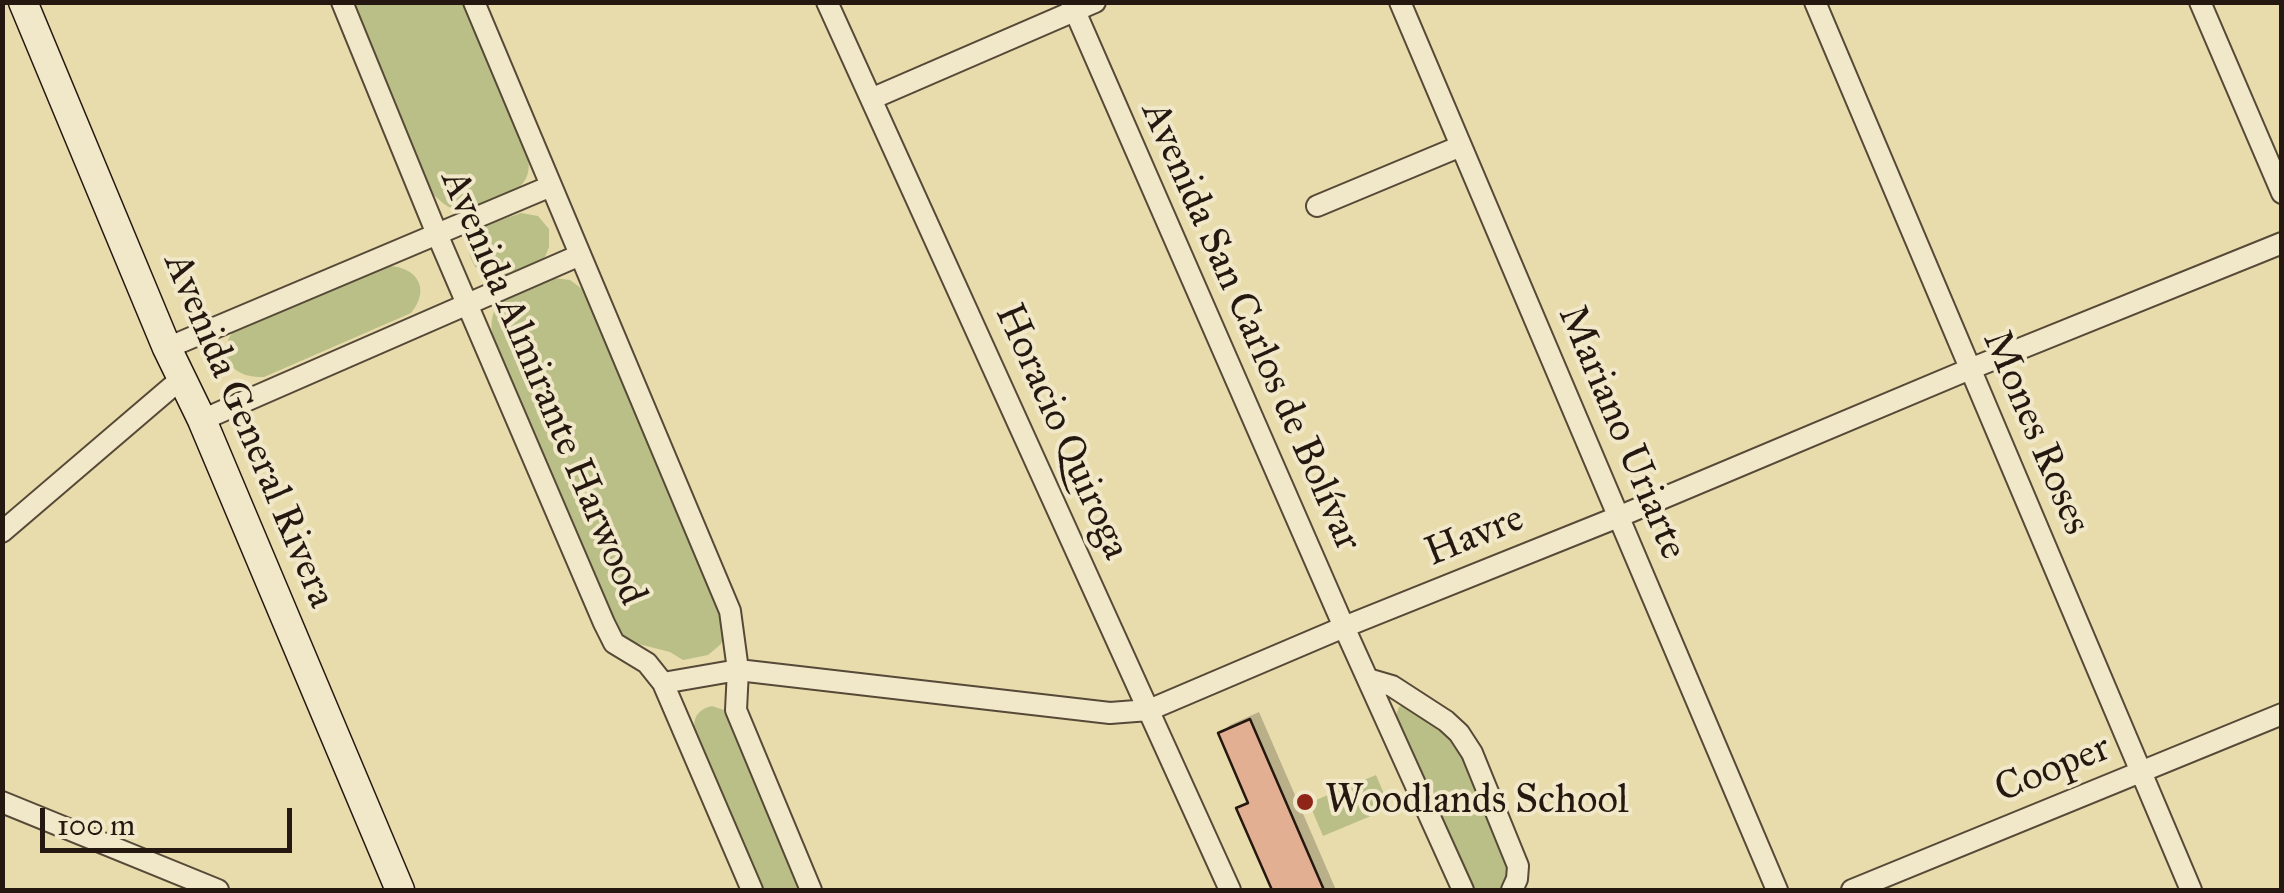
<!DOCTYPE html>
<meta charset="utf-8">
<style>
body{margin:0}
#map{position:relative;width:2284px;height:893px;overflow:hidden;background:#e8dbac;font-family:"IM FELL Great Primer",serif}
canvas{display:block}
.frame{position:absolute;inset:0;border:5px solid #251810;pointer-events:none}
.scale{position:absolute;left:40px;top:808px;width:252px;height:45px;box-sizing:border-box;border:5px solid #251810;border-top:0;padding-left:12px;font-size:30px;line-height:35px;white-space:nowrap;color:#251810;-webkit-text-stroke:8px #f0e8c9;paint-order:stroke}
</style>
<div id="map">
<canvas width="2284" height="893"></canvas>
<div class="frame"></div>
<div class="scale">100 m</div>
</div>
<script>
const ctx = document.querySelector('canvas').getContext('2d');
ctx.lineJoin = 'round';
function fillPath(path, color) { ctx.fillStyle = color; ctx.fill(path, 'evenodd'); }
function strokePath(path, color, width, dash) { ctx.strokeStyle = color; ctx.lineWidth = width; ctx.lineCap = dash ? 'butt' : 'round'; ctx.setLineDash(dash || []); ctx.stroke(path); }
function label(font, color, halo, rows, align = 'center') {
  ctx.font = font + ' "IM FELL Great Primer",serif'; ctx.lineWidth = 8; ctx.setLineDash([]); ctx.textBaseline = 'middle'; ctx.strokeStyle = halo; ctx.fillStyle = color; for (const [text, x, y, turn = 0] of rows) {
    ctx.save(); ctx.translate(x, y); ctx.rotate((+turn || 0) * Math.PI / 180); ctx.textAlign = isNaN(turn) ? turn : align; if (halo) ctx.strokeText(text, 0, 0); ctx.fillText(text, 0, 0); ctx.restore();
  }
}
const green = new Path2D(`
 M354,3h111l62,149c8,33 -12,39 -37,51 -10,4 -20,10 -31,8 -10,-2 -19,-10 -26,-17z
 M521,213l17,3 11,13v18l-4,10c-11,8 -31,18 -45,21 -23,4 -41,-29 -24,-45 11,-10 31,-15 45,-20z
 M389,266c28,1 42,23 22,47l-147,64c-30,2 -51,-21 -29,-48z
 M553,278l17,2 16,12 132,311 7,30 -4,11 -13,11 -25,5 -13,-8 -43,-11 -11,-12 -122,-288c-12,-45 26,-51 59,-63z
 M1404,705h5l52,41 54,121 -7,23h-37l-76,-172 4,-11z
 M712,706l12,4 6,11 69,169h-37l-68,-163c0,-12 6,-18 18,-21z
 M1376,775l14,33 -67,28 -14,-33z`);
const shadow = new Path2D(`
 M1259,712l77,178h-62l-35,-81 10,-10 -28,-66 9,-8z`);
const building = new Path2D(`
 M1250,719l74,171h-52l-36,-82 12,-5 -30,-70z`);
const minor = new Path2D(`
 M342,2l95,232 167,389 10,20 33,20 16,20 89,207
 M474,2l256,609 8,59 -2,40 75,180
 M827,2l403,888
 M1071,2l273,625 119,263
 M1400,2l377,888
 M1815,2l376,888
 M2200,2l82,191
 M871,99l224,-97
 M1317,206l144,-60
 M167,348l384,-162
 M202,420l378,-165
 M2,532l180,-154
 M1368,679l24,7 54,35 13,12 13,20 46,113 -1,13 -5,11
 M663,683l75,-13 372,43 39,-3 195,-83 274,-110 352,-148 312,-126
 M2,802l216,88
 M1852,890l430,-176`);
const secondary = new Path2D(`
 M23,2l144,346 35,72 198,470`);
const markers = [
 [1305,802,10,"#8f2418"]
];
const streetNames = [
 ["Avenida San Carlos de Bolívar",1250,327,66],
 ["Avenida Almirante Harwood",542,388,67],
 ["Avenida General Rivera",248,431,67],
 ["Horacio Quiroga",1061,432,66],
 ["Mariano Uriarte",1621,433,67],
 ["Mones Roses",2035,433,67],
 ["Havre",1475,537,-22],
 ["Cooper",2053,770,-22]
];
const poiNames = [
 ["Woodlands School",1325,802]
];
fillPath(green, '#b9bf87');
fillPath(shadow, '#0003');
fillPath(building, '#e3af92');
strokePath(building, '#251810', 2.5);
strokePath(minor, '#564937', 24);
strokePath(secondary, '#251810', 31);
strokePath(minor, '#f0e8c9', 20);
strokePath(secondary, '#f0e8c9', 28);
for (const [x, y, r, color] of markers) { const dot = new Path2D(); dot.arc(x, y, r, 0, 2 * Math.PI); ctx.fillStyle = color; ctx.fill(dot); strokePath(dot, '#f0e8c9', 4); }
label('40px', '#251810', '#f0e8c9', streetNames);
label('40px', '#251810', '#f0e8c9', poiNames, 'left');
</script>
